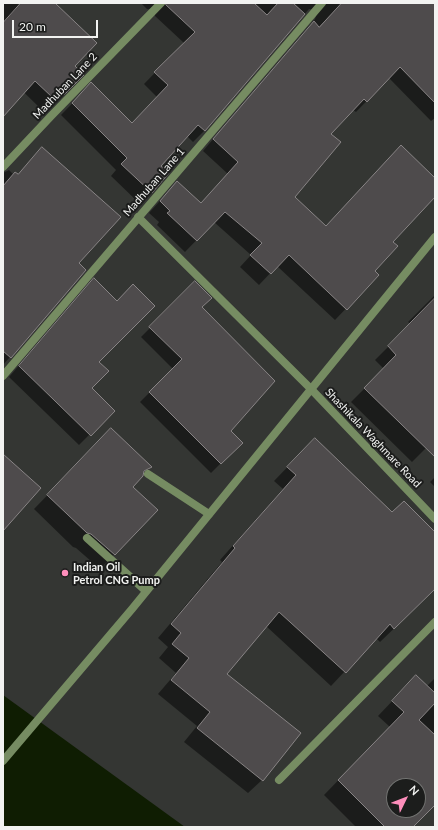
<!DOCTYPE html>
<style>
body{margin:0}
#map{position:relative;width:438px;height:830px;overflow:hidden;background:#343633;font-family:Lato,sans-serif}
canvas{display:block}
.frame{position:absolute;inset:0;border:4px solid #f2f3f1;pointer-events:none}
.north{position:absolute;left:386px;top:778px;width:40px;height:40px;box-sizing:border-box;background:#1c1d1c;border:1px solid #727371;border-radius:50%;rotate:47deg;font-size:11px;font-weight:700;line-height:16px;text-align:center;color:#f2f3f1}
.north::after{content:'';display:block;margin:auto;width:14px;height:18px;background:#fe8ebb;clip-path:polygon(50% 0,100% 100%,50% 72%,0 100%)}
.scale{position:absolute;left:12px;top:20px;width:86px;height:18px;box-sizing:border-box;border:2px solid #f2f3f1;border-top:0;padding-left:5px;font-size:12px;line-height:14px;white-space:nowrap;color:#f2f3f1;-webkit-text-stroke:3px #1c1d1c;paint-order:stroke}
</style>
<div id="map">
<canvas width="438" height="830"></canvas>
<div class="frame"></div>
<div class="north">N</div>
<div class="scale">20 m</div>
</div>
<script>
const ctx = document.querySelector('canvas').getContext('2d');
ctx.lineJoin = 'round';
function fillPath(path, color) { ctx.fillStyle = color; ctx.fill(path, 'evenodd'); }
function strokePath(path, color, width, dash) { ctx.strokeStyle = color; ctx.lineWidth = width; ctx.lineCap = dash ? 'butt' : 'round'; ctx.setLineDash(dash || []); ctx.stroke(path); }
function label(font, color, halo, rows, align = 'center') {
  ctx.font = font + ' Lato,sans-serif'; ctx.lineWidth = 4; ctx.setLineDash([]); ctx.textBaseline = 'middle'; ctx.strokeStyle = halo; ctx.fillStyle = color; for (const [text, x, y, turn = 0] of rows) {
    ctx.save(); ctx.translate(x, y); ctx.rotate((+turn || 0) * Math.PI / 180); ctx.textAlign = isNaN(turn) ? turn : align; if (halo) ctx.strokeText(text, 0, 0); ctx.fillText(text, 0, 0); ctx.restore();
  }
}
const water = new Path2D(`
 M3,695l182,132h-182z`);
const shadow = new Path2D(`
 M3,3h50l21,63 8,9 -30,30 -5,-5 -7,8 -37,-36z
 M141,3h294v115l-4,3 -42,-43 -33,34 -3,-2 -23,24 -36,63 32,30 75,-81 34,33v17l-43,46 -19,29 5,4 -43,45 -58,-54 -18,19 -19,-18 11,-12 -37,-33 -29,30 -28,-27 2,-3 -10,-9 28,-31 24,22 27,-30 -25,-23 112,-132 2,-6 -3,-3 -5,-1 -105,122 -11,11 -6,-6 -27,30 8,7 -28,31 -29,-28 5,-6 -55,-55 30,-31 41,40 25,-27 -13,-13 40,-41 -29,-27 -1,-6 -7,-1z
 M42,148l36,115 7,7 -82,95v-192l6,-3 5,5h3z
 M94,279l23,23 -27,86 23,23 -34,34 -70,-68 75,-87z
 M195,283l34,148 12,12 -30,30 -71,-71 33,-33 -32,-32z
 M435,295v144l-23,23 -61,-60 33,-33 -9,-9 36,-36 -3,-2z
 M97,444l54,23 -19,20 25,23 -57,59 -24,-21 -3,-1 -39,-38z
 M301,453l91,60 43,21v55l-55,53 -4,-4 -45,48 -65,-60 -40,49 36,105 -14,13 -64,-51 13,-16 -39,-32 18,-21 -17,-15 9,-11 -10,-9 64,-76 -2,-2 63,-71 -9,-8z
 M435,477v10l-5,-5z
 M416,676l11,10 8,-8v125l-23,24h-56l-32,-32 66,-68 -12,-11zM394,786h24v24h-24z`);
const building = new Path2D(`
 M21,3h34l42,40 -22,23 9,9 -20,20 -5,-5 -7,7 -17,-16 -32,36v-94z
 M166,3h88l13,12 11,-12h15l12,11 -100,117 -7,-6 -37,41 8,7 -17,20 -31,-29 6,-6 -55,-55 19,-21 41,41 36,-38 -14,-13 41,-40 -29,-27z
 M342,3h93v100l-35,-36 -33,35 -3,-3 -33,35 10,8 -46,55 31,29 75,-81 34,33v19l-42,45 5,4 -23,25 4,4 -32,35 -58,-55 -18,19 -21,-19 12,-12 -37,-31 -28,29 -30,-28 3,-2 -10,-10 17,-20 24,22 37,-41 -25,-23 101,-118 5,6z
 M42,147l79,70 -42,46 7,7 -75,88 -8,-7v-165l12,-14 3,2z
 M94,278l23,23 16,-17 22,22 -56,56 10,9 -17,17 23,23 -24,25 -72,-70z
 M195,281l17,17 -10,9 73,74 -44,50 12,12 -22,21 -72,-72 33,-33 -33,-32z
 M435,298v159l-71,-69 32,-33 -8,-9z
 M111,428l41,39 -8,4 -1,5 -10,11 25,23 -43,45 -24,-21 -4,-1 -40,-38z
 M315,438l77,74 12,-11 31,31v57l-41,40 -4,-5 -44,49 -67,-61 -52,62 74,59 -38,48 -66,-53 13,-16 -39,-32 18,-22 -17,-14 9,-11 -10,-9 64,-76 -2,-2 63,-71 -9,-8z
 M3,454l38,34 -38,43z
 M416,675l19,18v10l-16,17 16,15v70l-22,22h-28l-47,-47 66,-68 -12,-11zM394,786h24v24h-24z`);
const service = new Path2D(`
 M148,474l61,40
 M87,538l59,53`);
const minor = new Path2D(`
 M3,167l49,-52 109,-112
 M138,217l173,172 124,130
 M3,376l319,-373
 M279,780l156,-158`);
const tertiary = new Path2D(`
 M3,761l129,-152 303,-372`);
const markers = [
 [65,573,4,"#fe8ebb"]
];
const streetNames = [
 ["Madhuban Lane 2",65,86,-46],
 ["Madhuban Lane 1",154,182,-49],
 ["Shashikala Waghmare Road",373,438,46]
];
const poiNames = [
 ["Indian Oil",73,567],
 ["Petrol CNG Pump",73,580]
];
fillPath(water, '#0f1d02');
fillPath(shadow, '#0007');
fillPath(building, '#4e4b4c');
strokePath(building, '#888485', 1);
strokePath(service, '#768c62', 8);
strokePath(minor, '#768c62', 8);
strokePath(tertiary, '#768c62', 8);
for (const [x, y, r, color] of markers) { const dot = new Path2D(); dot.arc(x, y, r, 0, 2 * Math.PI); ctx.fillStyle = color; ctx.fill(dot); strokePath(dot, '#1c1d1c', 1.5); }
label('11px', '#f2f3f1', '#1c1d1c', streetNames);
label('bold 11px', '#f2f3f1', '#1c1d1c', poiNames, 'left');
</script>
